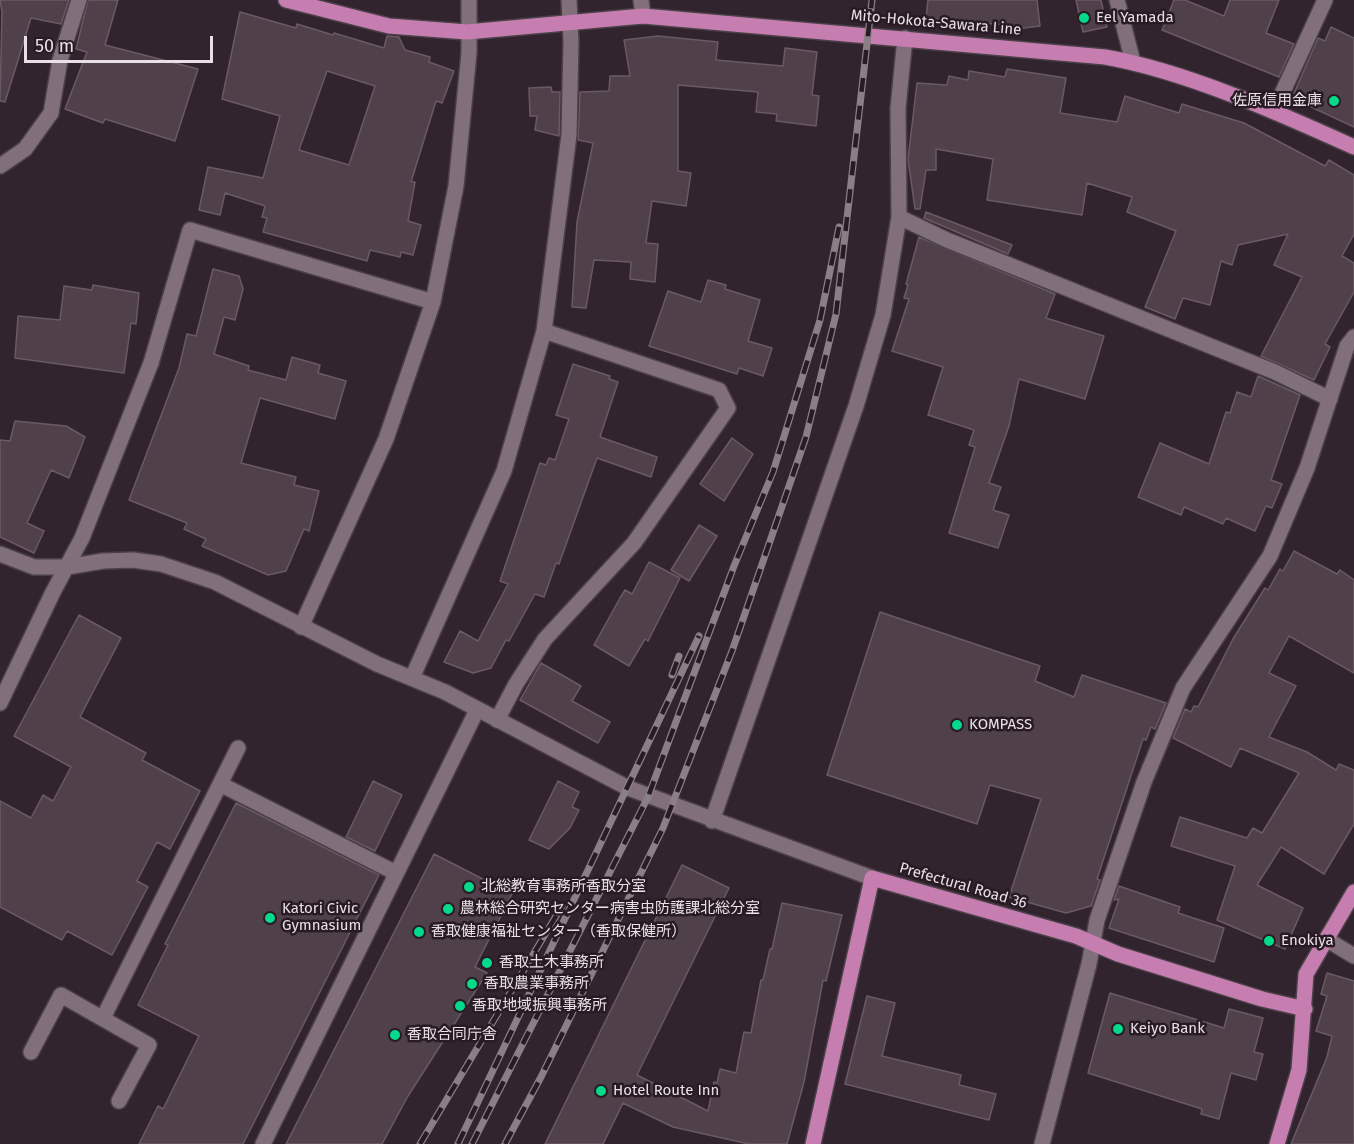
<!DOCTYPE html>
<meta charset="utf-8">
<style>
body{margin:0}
#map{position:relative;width:1354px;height:1144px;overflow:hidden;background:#32242e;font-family:"Fira Sans",sans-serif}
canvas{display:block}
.scale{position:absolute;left:24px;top:36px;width:189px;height:27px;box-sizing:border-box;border:3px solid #e9e0e6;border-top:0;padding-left:8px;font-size:18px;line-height:21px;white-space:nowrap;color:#e9e0e6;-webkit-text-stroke:4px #281b24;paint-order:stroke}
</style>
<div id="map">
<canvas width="1354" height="1144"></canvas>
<div class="scale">50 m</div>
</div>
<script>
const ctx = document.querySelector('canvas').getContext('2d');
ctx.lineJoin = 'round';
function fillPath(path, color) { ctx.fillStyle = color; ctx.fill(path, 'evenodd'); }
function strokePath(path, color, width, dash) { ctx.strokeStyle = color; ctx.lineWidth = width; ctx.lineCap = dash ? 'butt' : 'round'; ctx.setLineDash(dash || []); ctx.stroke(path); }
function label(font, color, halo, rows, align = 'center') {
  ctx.font = font + ' "Fira Sans","Noto Sans JP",sans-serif'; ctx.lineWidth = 5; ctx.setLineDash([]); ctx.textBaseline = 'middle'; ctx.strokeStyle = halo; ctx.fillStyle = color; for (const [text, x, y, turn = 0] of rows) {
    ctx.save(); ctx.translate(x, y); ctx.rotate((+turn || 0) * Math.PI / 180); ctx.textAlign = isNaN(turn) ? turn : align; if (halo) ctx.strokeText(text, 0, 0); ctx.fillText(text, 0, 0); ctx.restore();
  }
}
const building = new Path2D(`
 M0,0h69l-8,24 -30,-6 -26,84 -5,-1 2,-89z
 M88,0h30l-13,45 93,24 -23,72 -70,-22 -2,4 -38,-14 22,-57 -11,-3z
 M928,0h109l3,26 -24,3v-3l-90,-8z
 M1076,0h25l6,27 -24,5z
 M1174,0h11l39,16 6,-16h49l-13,33 28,11 -15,33 -117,-47z
 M240,12l56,16 1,-4 36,11 1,-2 50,15 3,-12 12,1 6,13 25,7 -1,5 25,9 -12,32 -6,-2 -25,81h4l-7,39 13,4 -8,30 -12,-3 -1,5 -30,-7 -3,11 -104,-29 4,-14 -5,-1 3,-11 -40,-13 -5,22 -21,-5 9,-43 55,11 17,-62 -58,-17zM327,71l48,15 -26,79 -50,-15z
 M1331,27l23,11v89l-62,-29 26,-60 7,3z
 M658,36l60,6 -2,18 67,6 2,-18 32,4 -5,43 7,1 -3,30 -40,-5 1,-7 -21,-2 2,-20 -80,-7v86l13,2 -5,33 -34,-5 -6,42 12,1 -3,38 -25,-3 1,-17 -37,-2 -8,48 -14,-1 5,-85 16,-79 -15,-3 2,-48 29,-1 1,-15h20l-6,-36z
 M1007,69l59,9 -6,35 57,9 8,-26 54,17 3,-9 62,19 81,43 4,-6 25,15v59l-12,22 12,7v29l-29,52 5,3 -16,33 -53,-24 41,-79 -28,-12 14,-31 -50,11 -6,20 -11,-4 -11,44 -27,-7 -8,21 -30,-12 31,-76 -49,-19 5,-15 -45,-14 -5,32 -95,-15 6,-41 -57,-10v21h-10l-6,39h-5l-7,-50 9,-76 30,2 2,-9 19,4 1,-9 36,6z
 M551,87l1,5h8l-1,44 -24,-6 2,-14h-7l-1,-28z
 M926,212l86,33 -4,9 -84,-36z
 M919,237l136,57 -9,24 58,18 -19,63 -66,-20 -10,47 -20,57 12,4 -8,23 16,5 -11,33 -49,-15 26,-86 -6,-2 5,-15 -46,-15 15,-48 -51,-16 17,-52 -5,-1 4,-13 -2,-1z
 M213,269l26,7 4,13 -8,31 -11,-3 -10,37 35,12 -1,4 38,10 6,-23 28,8 -2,8 28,8 -11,38 -75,-21 -19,65 55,14 -2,8 25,6 -10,40 -5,-2 -18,42 -18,4 -66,-29 4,-7 -22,-10 3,-6 -58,-23 50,-132 8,-34 9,2z
 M708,280l18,5 -1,4 35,11 -12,41 24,7 -9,28 -24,-8 -2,6 -88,-28 19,-55 33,11z
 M93,285l46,8 -3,31 -5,-1 -7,50 -109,-15 3,-42 42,4 4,-34 28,4z
 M573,364l37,12 -1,3 9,3 -18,55 57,20 -6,20 -54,-19 -38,106 -3,-1 -12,34 -9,-3 -26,47 -3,-1 -15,28 -18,5 -29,-11 16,-31 18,10 30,-57 -8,-3 40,-118 6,2 3,-7 6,2 14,-41 -13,-4z
 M1258,376l42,19 -29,85 11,4 -10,24 -6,-2 -11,25 -29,-13 -3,6 -39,-17 -3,8 -43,-18 22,-54 49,21 17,-52 4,1 7,-21 14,5z
 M15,421l51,5 19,11 -16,41 -18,-8 -24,53 17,8 -10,22 -34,-16v-97l10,1z
 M732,438l21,16 -29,47 -24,-17z
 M699,525l18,11 -28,45 -18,-11z
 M1294,551l43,23 3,-4 14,10v93l-65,-37 -20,37 27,13 -27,51 38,15 29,18 3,-6 15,6v54l-30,50 -43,-27 -24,38 46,23 -18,41 -68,-29 18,-54 -64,-20 9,-29 67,21 6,-10 9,5 37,-60 -59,-25 -9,19 -58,-29 12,-29 6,3 3,-6 4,1 35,-68 32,-51 3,2 12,-21 3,2z
 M649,562l31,16 -32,63 -3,-2 -16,27 -35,-21 26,-47 5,-8 7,4z
 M880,612l160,54 -5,15 39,16 8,-22 84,28 -11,26 -4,-2 -5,13 -3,-1 -46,140 3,1 -9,26 -25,7 -57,-16 32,-98 -51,-14 -13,39 -150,-49z
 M79,615l42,23 -41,79 66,36 -4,7 58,31 -30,58 -13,-7 -20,39 11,6 -36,68 -45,-24 -5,9 -62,-33v-106l31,17 12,-23 10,6 18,-34 -57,-31z
 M541,663l40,23 -9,15 38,21 -12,21 -78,-43z
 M373,781l29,14 -27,56 -29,-14z
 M558,781l21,11 -7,15 7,3 -9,18 -21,21 -20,-9z
 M236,803l143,72 -136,269h-104l19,-38 5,3 36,-73 -61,-31 30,-60 -3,-1z
 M434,854l78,40 -37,73 12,6 -79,123 -26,48h-96z
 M682,865l47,23 -92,187 71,36 6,-29 3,1 3,-14 16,4 8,-41 7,1 10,-53h2l7,-31h2l10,-46 60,12 -16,66 -3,-1 -19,102 -17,62h-38l-76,-17 -50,-24 -20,41h-58z
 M1119,886l61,21 -2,6 46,15 -10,34 -105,-34 10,-29 -5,1z
 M1327,973l27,8v163h-63l36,-87 5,-21 -16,-5 11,-35 -6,-2z
 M1110,993l114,35 5,-19 34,9 -9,34 9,2 -7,26 -25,-7 -12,46 -18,-5 1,-5 -114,-36z
 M867,996l28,7 -13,53 79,19 -2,10 37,9 -7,26 -144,-36z`);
const street = new Path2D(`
 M641,0l2,16
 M1117,0l16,62
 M1274,111l51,-111
 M0,166l25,-17 26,-36 9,-53 19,-60
 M899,217l48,23 328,132 55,27
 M151,363l39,-133 243,72
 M301,627l85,-188 47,-137 23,-116 13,-133v-53
 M412,678l92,-207 40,-140 25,-196 2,-93 -2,-42
 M497,720l19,-36 29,-45 89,-96 94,-135 -9,-18 -175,-59
 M220,784l176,89
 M712,821l144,-415 27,-91 16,-98 -1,-109 7,-70
 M1326,939l28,17
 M103,1018l135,-270
 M31,1052l30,-57 88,50 -30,56
 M263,1144l214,-434
 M1042,1144l47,-180 8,-44 47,-138 39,-94 87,-132 37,-88 40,-122 7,-9`);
const secondary = new Path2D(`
 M0,554l34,13h33l36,-6 30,-1 28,4 54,18 162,82 68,28 183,96 244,90
 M0,703l53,-111 29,-54 69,-175`);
const primary = new Path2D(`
 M286,0l103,26 78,6 176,-16 462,41c80,14 174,56 249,90
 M813,1144l59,-266 204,58 42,18 144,45 43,10
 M1277,1144l22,-74 7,-96 48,-82`);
const rail = new Path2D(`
 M672,675l7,-19
 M420,1144l142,-238
 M458,1144l241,-508
 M472,1144l176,-347 86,-231 39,-94 47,-152 19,-93
 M505,1144l36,-67 122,-249 69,-177 74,-214 30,-123 36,-314`);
const markers = [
 [1084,18,6,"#02d98b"],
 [1334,101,6,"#02d98b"],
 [957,725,6,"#02d98b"],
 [469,887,6,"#02d98b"],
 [448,909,6,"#02d98b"],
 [270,918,6,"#02d98b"],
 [419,932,6,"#02d98b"],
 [1269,941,6,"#02d98b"],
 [487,963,6,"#02d98b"],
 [472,984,6,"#02d98b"],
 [460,1006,6,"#02d98b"],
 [1118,1029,6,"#02d98b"],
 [395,1035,6,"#02d98b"],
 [601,1091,6,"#02d98b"]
];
const poiNames = [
 ["Eel Yamada",1096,18],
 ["佐原信用金庫",1322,101,"right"],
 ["KOMPASS",969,725],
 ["北総教育事務所香取分室",481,887],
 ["Katori Civic",282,909],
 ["Gymnasium",282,926],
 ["農林総合研究センター病害虫防護課北総分室",460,909],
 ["香取健康福祉センター（香取保健所）",431,932],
 ["Enokiya",1281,941],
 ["香取土木事務所",499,963],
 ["香取農業事務所",484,984],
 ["香取地域振興事務所",472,1006],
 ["Keiyo Bank",1130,1029],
 ["香取合同庁舎",407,1035],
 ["Hotel Route Inn",613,1091]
];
const streetNames = [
 ["Mito-Hokota-Sawara Line",936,23,5],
 ["Prefectural Road 36",963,886,16]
];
fillPath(building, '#4f404a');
strokePath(building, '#695a64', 1.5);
strokePath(street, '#4b4048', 18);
strokePath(secondary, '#4b4048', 18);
strokePath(primary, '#4b4048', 18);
strokePath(street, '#81707b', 15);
strokePath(secondary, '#81707b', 15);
strokePath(primary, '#c67eb1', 15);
strokePath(rail, '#8b7f87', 7);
strokePath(rail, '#281b24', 4.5, [14]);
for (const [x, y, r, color] of markers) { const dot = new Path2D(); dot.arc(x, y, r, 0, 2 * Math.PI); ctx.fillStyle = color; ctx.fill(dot); strokePath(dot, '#281b24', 2); }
label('15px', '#e9e0e6', '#281b24', poiNames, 'left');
label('15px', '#e9e0e6', '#281b24', streetNames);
</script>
